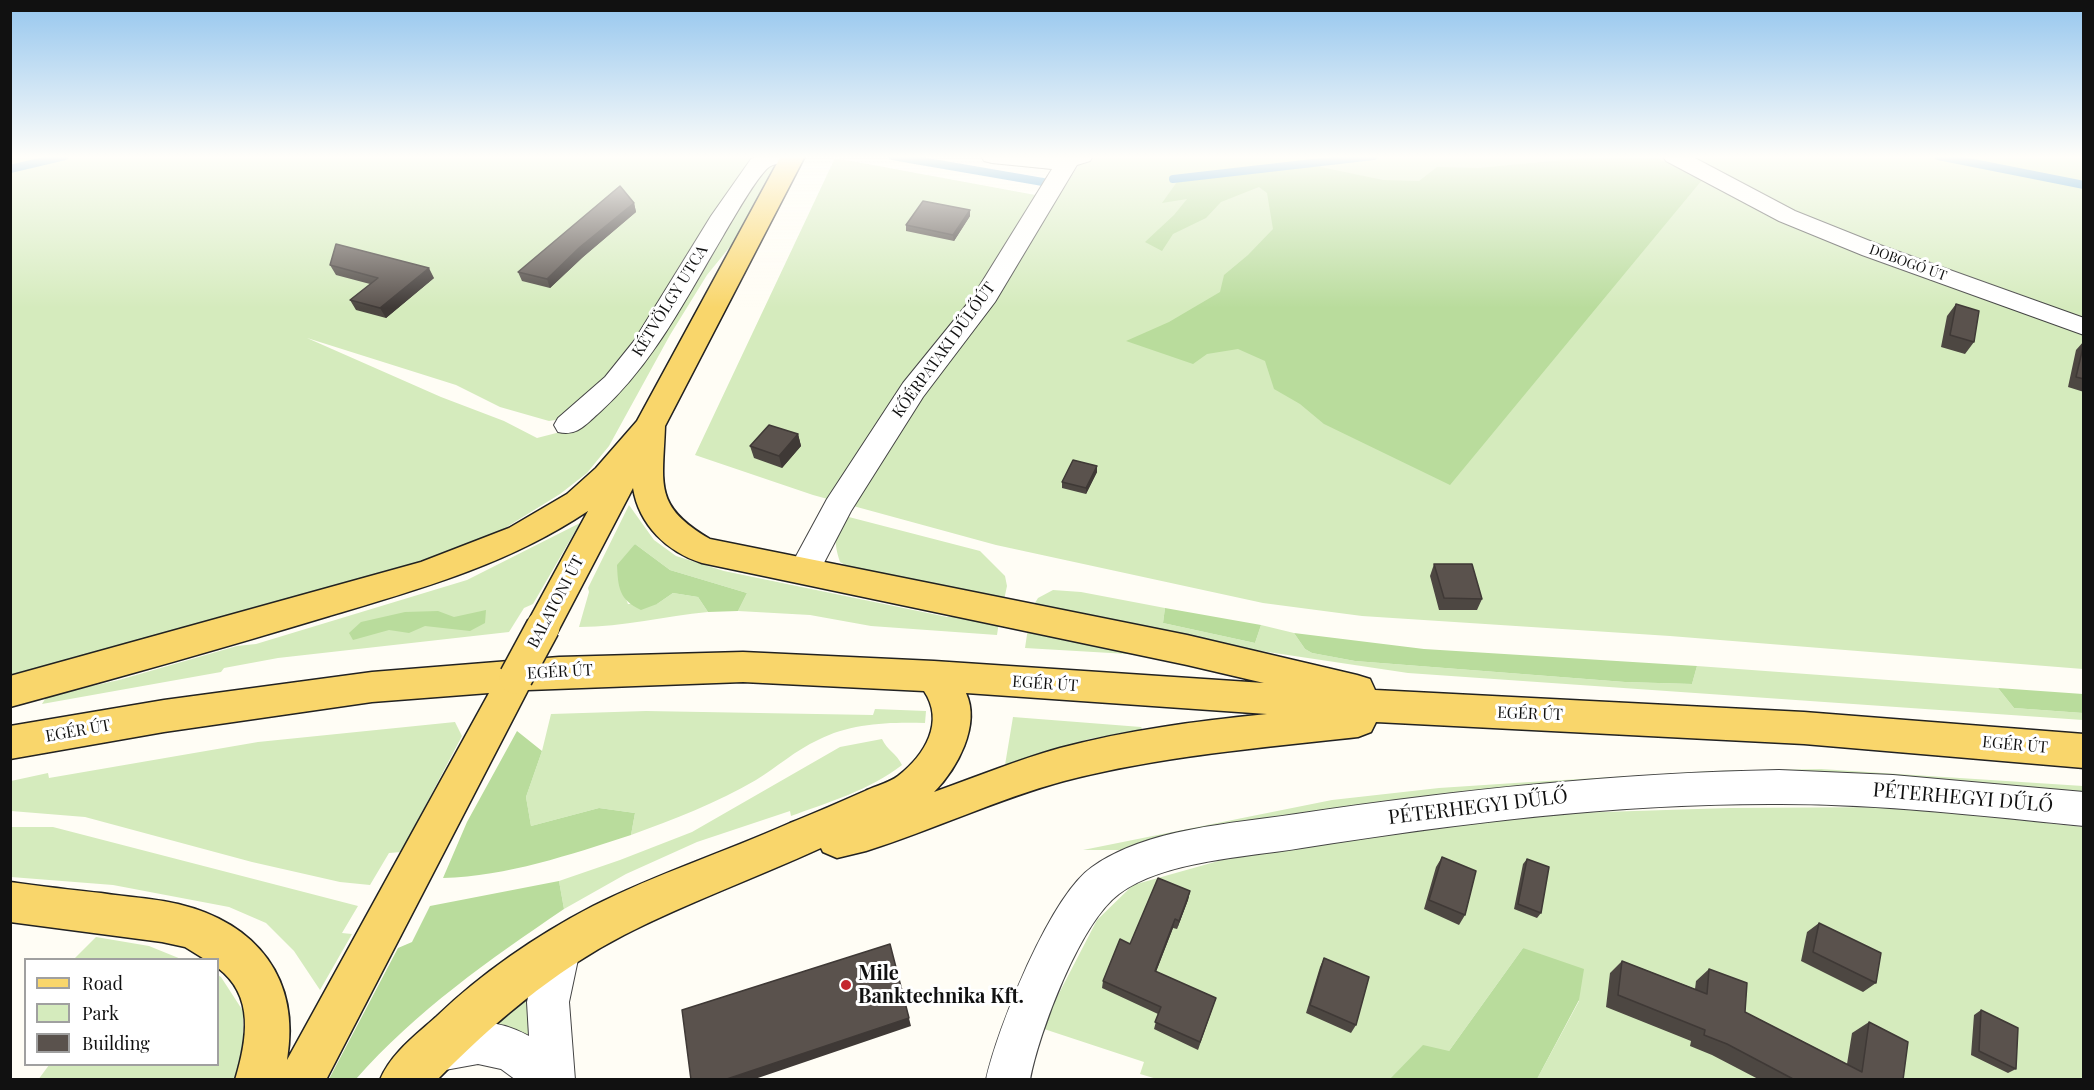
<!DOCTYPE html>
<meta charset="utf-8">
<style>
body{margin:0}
#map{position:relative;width:2094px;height:1090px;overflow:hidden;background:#fffdf5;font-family:"Playfair Display",serif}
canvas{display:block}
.frame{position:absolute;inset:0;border:12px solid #111;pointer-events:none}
.legend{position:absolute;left:24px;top:958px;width:195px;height:108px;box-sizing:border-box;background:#fff;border:2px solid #a0a0a0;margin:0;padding:8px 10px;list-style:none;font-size:18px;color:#111}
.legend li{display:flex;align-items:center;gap:12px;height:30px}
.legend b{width:30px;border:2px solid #a0a0a0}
</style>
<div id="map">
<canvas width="2094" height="1090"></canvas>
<div class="frame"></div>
<ul class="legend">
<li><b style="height:8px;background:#f9d66b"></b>Road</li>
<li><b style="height:16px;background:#d5ebbd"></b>Park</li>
<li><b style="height:16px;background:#5a524d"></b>Building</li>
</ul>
</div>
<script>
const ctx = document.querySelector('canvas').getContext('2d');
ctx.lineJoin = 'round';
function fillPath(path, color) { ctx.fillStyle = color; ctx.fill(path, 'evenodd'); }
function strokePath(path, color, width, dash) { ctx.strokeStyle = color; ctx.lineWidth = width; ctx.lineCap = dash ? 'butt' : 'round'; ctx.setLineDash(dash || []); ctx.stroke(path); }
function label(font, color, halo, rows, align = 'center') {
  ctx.font = font + ' "Playfair Display",serif'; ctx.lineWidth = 6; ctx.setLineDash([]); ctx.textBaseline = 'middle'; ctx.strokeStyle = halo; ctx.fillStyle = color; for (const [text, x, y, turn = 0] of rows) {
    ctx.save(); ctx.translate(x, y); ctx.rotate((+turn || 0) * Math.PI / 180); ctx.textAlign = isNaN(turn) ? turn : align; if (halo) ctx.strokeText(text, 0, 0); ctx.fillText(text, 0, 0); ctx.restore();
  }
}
const green = new Path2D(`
 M11,156h782h-16l-18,8 -115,182 -76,72 -19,3 -49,-14 -44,-22 -149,-47 134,59 63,24 33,17 31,-8 57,-53 27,-35 21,-38 40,-58 42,-67 8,-11 7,-5h6l-39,75 -30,37 -37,60 -61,111 -22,27 -27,21 -63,39 -90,36 -396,108z
 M1091,156h992v513l-413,-33 -308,-20 -99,-13 -267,-58 -183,-50 -118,-40 140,-297 222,41 21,-33z
 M629,505l25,35 22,16 48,15 223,46 11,-1 41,6 -2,13 -126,-9 -61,-11 -72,-4 9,-18 -77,-23 -35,-26 -17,34 10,26h29l16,-11 25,4 10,15c-43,4 -84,15 -129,15l10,-35 -1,-4z
 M845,516l135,35 25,25 2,10 -3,14 -152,-31 -12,-7c-7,-22 -5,-26 5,-46z
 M580,523l-47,81 -9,4 -15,24 -231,26 -54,10 -3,4 -179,32 5,-8 72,-16 118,-34 19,-2 211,-64z
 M1053,590l28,2 84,16 -2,15 92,20 6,-18 33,8 11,16 7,4 43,8 270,21 67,2 5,-18 301,22 16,20 69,5v7l-675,-47 -167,-25 -208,-42 5,-8z
 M1028,628l117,27 -120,-7z
 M875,709l51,2 -1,12c-36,-1 -74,0 -107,17 -22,10 -41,27 -62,40 -39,23 -82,39 -125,55l4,-22 -36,-5 -68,18 -5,-29 16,-46 9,-37 95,-3 227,4z
 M1013,717l128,10 2,3 -54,9 -84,26z
 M455,722l7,14 -61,116 -12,1 -19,32 -30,-3 -88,-20 -167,-45 -74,-6v-30l37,-8 1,5 209,-36z
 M882,739c5,11 15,15 20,26 -32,25 -73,37 -111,51l-1,-5 -93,31 -71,32 -62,35 -5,-28 61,-21 72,-28 148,-85z
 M1821,769l262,17v15l-205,-19 -744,68h-51l249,-50 107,-12 91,-6 183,-11z
 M1897,807l186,20v252h-546l42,-78 -56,-53 -74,103 -59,28h-233l-17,-5 4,-12 -103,-34 56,-108 36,-35 96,-27 174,-27 136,-17 191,-6z
 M10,827h43l305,79 -16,27 10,1 -32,56 -26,-39 -28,-28 -37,-16 -116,-22 -102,-8z
 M96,937l53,9 32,13h-107z
 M218,975l3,2 22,34v53l-5,15 -200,1 11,-15 169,-1z
 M532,996v49l-36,-21z`);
const forest = new Path2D(`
 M1603,156h50l49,24 -252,305 -126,-61 -24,-20 -26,-15 -9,-28 -27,-12 -31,5 -14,10 -67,-23 43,-19 51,-30 4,-17 24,-20 25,-26 -6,-36 -8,-6 -38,15 -15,16 -33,16 -11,17 -17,-9 29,-27 13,-16 -25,4 17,-24 137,-13 67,14 36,1 18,-14 42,1z
 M635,544l35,26 77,23 -9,18 -30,1 -10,-15 -25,-4 -16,11 -16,6c-22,-10 -23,-23 -24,-45z
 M1165,608l96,17 -6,18 -92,-20z
 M486,610l-1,13 -15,8 -45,-5 -16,7 -20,-3 -36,10 -4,-7 12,-11 44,-10 33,-1 16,6z
 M1294,633l130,16 273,17 -5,18 -67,-2 -270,-21 -43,-8 -7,-4z
 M1998,688l85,6v19l-69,-5z
 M517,731l25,20 -16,46 5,29 68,-18 36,5 -4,22c-62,20 -123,41 -188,43l24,-56z
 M559,881l5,28c-75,51 -148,102 -208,170h-27l69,-131 14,-6 18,-36z
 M1523,948l61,21 -5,31 -42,79h-147l33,-34 26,6z`);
const stream = new Path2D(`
 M892,156l151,26
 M1938,156l146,29
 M10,169l55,-13
 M1173,179l201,-23`);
const minor = new Path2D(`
 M757,156l46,1 -3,5c-10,2 -22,-1 -31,5 -12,9 -37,54 -46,69 -37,62 -69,127 -123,176 -14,12 -23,25 -42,20l-4,-7 4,-7 47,-41 29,-36 77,-125 40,-57z
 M981,156h112l-3,5 -13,4 -82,137 -72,95 -72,114 -36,69 -11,3 -11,-3 -5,-9 39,-72 76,-116 69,-85 80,-129 -60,-6 -8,-2z
 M1663,156h28l104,55 85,34 204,73v17l-222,-80 -83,-34 -113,-60z
 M1779,770l114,5 191,17v34c-101,-10 -202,-22 -303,-22 -161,-1 -321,19 -479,44 -54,9 -140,13 -183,46 -39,29 -80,138 -89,186h-44c11,-51 64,-184 106,-213 55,-39 139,-43 204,-53 160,-24 320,-41 483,-44z
 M559,930l15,6 6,14 -11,52 6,78h-59l-15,-11 -23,-5 -44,8 -15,-7 -7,-15 7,-15c36,-16 74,-19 110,1l-2,-34 11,-52 6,-14z`);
const primary = new Path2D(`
 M781,156h24l-140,270c-2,59 -12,80 45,113l477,96 170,40 13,4 5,11 429,22 280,22v34l-280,-24 -428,-22 -5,10 -13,5c-99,11 -198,19 -294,44 -67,18 -131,49 -198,70l-29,7 -14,-6 -2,-4c-65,30 -133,54 -197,87 -70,36 -132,89 -187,145h-57c11,-27 36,-45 57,-64 45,-43 100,-81 156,-110 63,-32 132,-54 197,-83 25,-10 50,-21 75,-32 10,-5 24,-8 33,-15 27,-21 47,-54 26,-85l-181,-9 -215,8 -202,390h-91c12,-40 20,-84 -17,-112v-8h-12l-21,-13 -23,-5 -152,-20v-40c31,4 61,8 91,11 25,4 52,5 77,11 79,19 123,75 109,156l202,-367 -117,9 -208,30 -154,27v-33l154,-26 208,-28 187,-15 184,-5 191,9 330,22 -77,-18 -485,-102c-35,-11 -63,-38 -69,-75l-78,149 -12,4 -12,-4 -6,-10 63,-116c-79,53 -168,78 -259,105 -106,32 -212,62 -319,91v-31l411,-114 88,-34 58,-34 29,-26 41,-47zM966,693l301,21c-70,7 -140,16 -207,34 -43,12 -84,29 -126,44 23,-23 47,-67 32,-99z`);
const primaryBridge = new Path2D(`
 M516,677l27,-50`);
const wall = new Path2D(`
 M634,203l2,9 -53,45 -33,31 -28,-7 -4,-9z
 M970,216l-16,25 -48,-10v-6z
 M330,265l104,13 -48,40 -30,-8 -6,-10 20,-16 -34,-9z
 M1956,304l18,38 -9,12 -24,-7 6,-31z
 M2084,341v51l-16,-5 8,-37z
 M798,434l3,12 -19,22 -28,-10 -4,-12z
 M1097,466v6l-11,22 -24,-6v-6z
 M1434,564l48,35 -5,11h-38l-9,-34z
 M1442,857l23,58 -6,10 -35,-16 12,-42z
 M1527,859l14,54 -4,5 -23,-9 9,-45z
 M1190,891l-2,9 -11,29 -4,-1 -17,44 60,26 -18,52 -44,-21 4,-15 -56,-26 1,-7 27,-37z
 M1819,923l57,60 -13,9 -62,-31 6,-29z
 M1324,958l32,67 -5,8 -45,-20 14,-46z
 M1622,961l73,28 1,-8 13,-12 36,43 102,52 5,-31 17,-11 34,58h-143l-48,-25 -22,-9 1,-5 -85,-34 4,-34z
 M1981,1010l35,59 -8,4 -37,-18 3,-40z`);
const shadedWall = new Path2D(`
 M634,203l2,9 -53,45 -33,31 -3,-9 33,-32z
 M970,210v6l-16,25 -1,-6z
 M429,268l5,10 -48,40 -6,-10z
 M798,434l3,12 -19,22 -3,-12z
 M1097,466v6l-11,22v-6z
 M1190,891l-2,9 -11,29 2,-8z
 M1175,919l-2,9 -20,51 2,-8z
 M890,944l21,82 -159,54h-28z`);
const building = new Path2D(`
 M620,186l14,17 -54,44 -33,32 -29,-7z
 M923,201l47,9 -17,25 -47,-10z
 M336,244l93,24 -49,40 -30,-8 28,-22 -48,-13z
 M1956,304l23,7 -5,31 -24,-7z
 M2084,343v36l-8,-2z
 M769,425l29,9 -19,22 -29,-10z
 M1073,460l24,6 -11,22 -24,-6z
 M1434,564h38l10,35 -38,-1z
 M1442,857l34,14 -11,44 -36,-15z
 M1527,859l22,8 -8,46 -23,-9z
 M1158,878l32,13 -11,30 -4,-2 -20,52 61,27 -16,44 -45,-20 6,-15 -58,-26 17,-42 10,5z
 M1819,923l62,30 -5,30 -63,-31z
 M890,944l19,74 -185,62h-33l-9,-70z
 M1324,958l45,19 -13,48 -46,-20z
 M1622,961l85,33 2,-25 38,14 -2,29 117,60 7,-50 39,20 -5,38h-108l-68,-36 -23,-9 1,-5 -87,-35z
 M1981,1010l37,18 -2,41 -37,-18z`);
const markers = [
 [846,985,6,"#c4262e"]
];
const farStreetnames = [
 ["DOBOGÓ ÚT",1908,263,20]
];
const streetNames = [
 ["KÉTVÖLGY UTCA",670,301,-58],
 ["KŐÉRPATAKI DŰLŐÚT",944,350,-54],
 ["BALATONI ÚT",556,602,-62],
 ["EGÉR ÚT",560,672,-3],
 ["EGÉR ÚT",1045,684,4],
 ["EGÉR ÚT",1530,714,2],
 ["EGÉR ÚT",78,731,-10],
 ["EGÉR ÚT",2015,745,5]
];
const nearStreetnames = [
 ["PÉTERHEGYI DŰLŐ",1963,798,5],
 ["PÉTERHEGYI DŰLŐ",1478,807,-7]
];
const nearPoinames = [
 ["Mile",858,974],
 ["Banktechnika Kft.",858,997]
];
fillPath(green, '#d5ebbd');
fillPath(forest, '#b9dc9c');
strokePath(stream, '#3f96cf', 8);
strokePath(minor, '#444', 2);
strokePath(primary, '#222', 3);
fillPath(minor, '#fff');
fillPath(primary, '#f9d66b');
strokePath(primaryBridge, '#222', 36, []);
strokePath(primaryBridge, '#f9d66b', 33);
fillPath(wall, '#4d4742');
fillPath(shadedWall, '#3f3936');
fillPath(building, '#5a524d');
strokePath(building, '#3f3936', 1.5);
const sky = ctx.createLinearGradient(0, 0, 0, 308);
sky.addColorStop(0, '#95c6ee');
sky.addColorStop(0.51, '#fffefa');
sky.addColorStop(1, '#fffefa00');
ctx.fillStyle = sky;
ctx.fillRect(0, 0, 2094, 308);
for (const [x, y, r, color] of markers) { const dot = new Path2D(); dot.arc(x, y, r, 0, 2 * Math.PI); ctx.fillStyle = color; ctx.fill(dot); strokePath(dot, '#fff', 2); }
label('14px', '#111', '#fff', farStreetnames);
label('16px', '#111', '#fff', streetNames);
label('20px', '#111', '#fff', nearStreetnames);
label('bold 20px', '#111', '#fff', nearPoinames, 'left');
</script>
